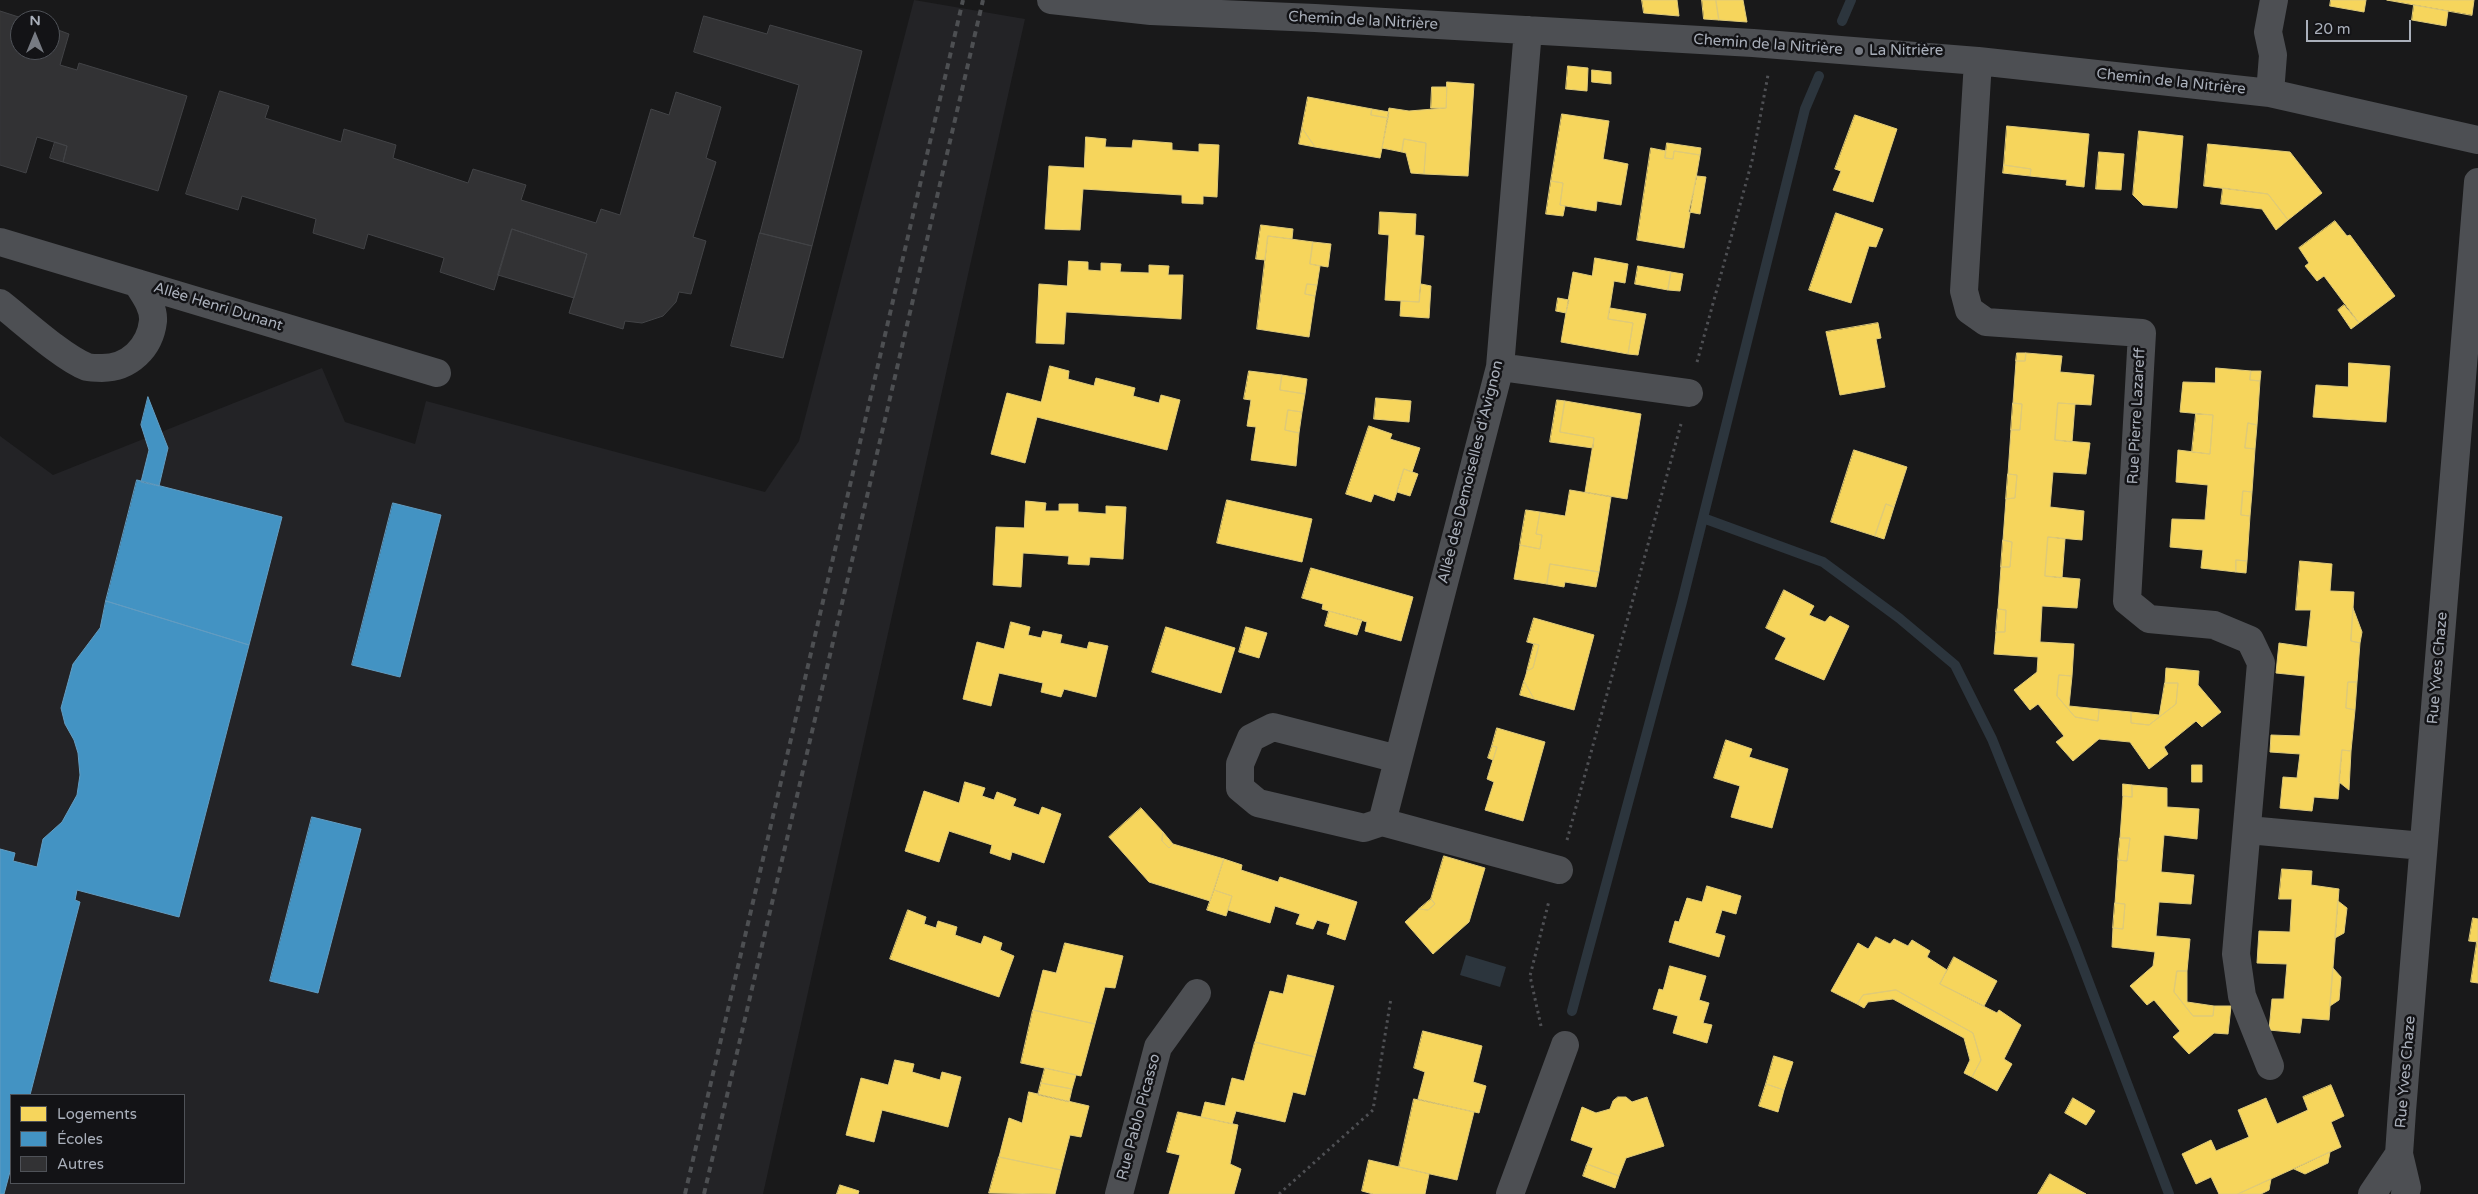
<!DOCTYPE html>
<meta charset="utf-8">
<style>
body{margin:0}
#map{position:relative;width:2478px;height:1194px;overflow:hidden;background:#19191a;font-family:"Varela Round",sans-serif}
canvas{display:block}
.legend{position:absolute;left:10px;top:1094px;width:175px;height:90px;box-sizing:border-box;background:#131316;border:1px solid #4f5258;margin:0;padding:6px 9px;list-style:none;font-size:15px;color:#aab0bb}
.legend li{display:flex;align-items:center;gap:10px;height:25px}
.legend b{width:25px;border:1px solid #4f5258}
.north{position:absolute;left:10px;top:10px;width:50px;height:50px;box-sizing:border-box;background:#131316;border:1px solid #4f5258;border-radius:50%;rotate:0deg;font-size:14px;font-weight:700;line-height:20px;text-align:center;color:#aab0bb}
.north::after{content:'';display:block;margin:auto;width:18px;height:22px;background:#777b83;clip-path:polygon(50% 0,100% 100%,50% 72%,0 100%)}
.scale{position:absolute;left:2306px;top:20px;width:105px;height:22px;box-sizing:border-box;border:2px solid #aab0bb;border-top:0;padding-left:6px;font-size:15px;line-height:18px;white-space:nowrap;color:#aab0bb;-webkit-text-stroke:4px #131316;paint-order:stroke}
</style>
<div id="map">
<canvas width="2478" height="1194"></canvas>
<ul class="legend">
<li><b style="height:14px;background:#f6d55c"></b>Logements</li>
<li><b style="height:14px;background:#4393c3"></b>Écoles</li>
<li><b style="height:14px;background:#323234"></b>Autres</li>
</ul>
<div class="north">N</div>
<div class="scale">20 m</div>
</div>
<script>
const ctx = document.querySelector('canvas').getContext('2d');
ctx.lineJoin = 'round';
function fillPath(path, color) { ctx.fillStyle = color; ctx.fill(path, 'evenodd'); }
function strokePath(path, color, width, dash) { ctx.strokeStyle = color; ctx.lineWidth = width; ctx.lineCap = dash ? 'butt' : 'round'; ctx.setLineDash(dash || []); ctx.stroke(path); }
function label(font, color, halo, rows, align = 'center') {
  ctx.font = font + ' "Varela Round",sans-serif'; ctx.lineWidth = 5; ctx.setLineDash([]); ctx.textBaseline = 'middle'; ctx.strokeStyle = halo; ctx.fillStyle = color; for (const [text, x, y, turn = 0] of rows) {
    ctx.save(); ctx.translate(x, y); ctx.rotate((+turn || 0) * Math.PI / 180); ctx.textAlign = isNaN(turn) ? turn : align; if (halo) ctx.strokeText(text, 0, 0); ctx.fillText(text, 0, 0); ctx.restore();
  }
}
const built = new Path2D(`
 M914,0l111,19 -262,1175h-763v-758l53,39 269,-107 23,54 70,22 11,-43 339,91 34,-51zM11,1095h173v88h-173z`);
const water = new Path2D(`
 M1466,955l40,12 -6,20 -40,-12z`);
const homes = new Path2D(`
 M1642,0h35l2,16 -35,-3z
 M1702,0h14l3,20 -15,-1z
 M1716,0h27l4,22 -28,-2z
 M2331,0h35l-2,12 -34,-6z
 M2387,0h87l-2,15z
 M2414,5l34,6 -2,15 -34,-6z
 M1568,66l20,2 -1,23 -21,-2z
 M1592,70l19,2v12l-19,-2z
 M1447,82l27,2 -6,92 -44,-2 2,-31 -22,-4 -2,13 -20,-4 7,-40 20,3 37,-3z
 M1432,87h15l-1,21h-15z
 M1308,97l64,12 -1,6 17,3 -8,40 -65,-11 -13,-19z
 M1372,109l17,3 -1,6 -17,-3z
 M1562,114l47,7 -6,38 25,5 -7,41 -24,-4 -1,10 -36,-6 3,-22 -12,-2z
 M1855,115l42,14 -24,73 -40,-12 8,-19 -6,-2z
 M2007,126l82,8 -5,53 -18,-2 1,-5 -37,-4 1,-7 -27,-4z
 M1302,128l13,19 -16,-3z
 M2139,131l44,5 -6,72 -34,-3 -10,-10z
 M1086,137l20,2 -1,8 27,1 1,-8 39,3v7l27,2v-8l20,1 -2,52 -14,-1v8l-21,-1v-8l-99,-6 -3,41 -35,-1 4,-63 35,2z
 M1404,139l22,4 -2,31 -13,-1 -5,-20 -4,-1z
 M1667,143l34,5 -1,7 -26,-4 -1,8 -8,-1z
 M2208,144l82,8 32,41 -34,27 -20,-26 -64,-8z
 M1651,148l15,3 -1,7 8,1 1,-8 26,4 -16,93 -47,-8z
 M2099,152l25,2 -3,36 -25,-1z
 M2004,165l27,4 -1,7 -27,-3z
 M1697,176l9,1 -6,37 -11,-2z
 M1551,181l12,2 -3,22 5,1 -2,10 -17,-2z
 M2223,188l45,6 20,26 -12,10 -14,-21 -41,-5z
 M1380,212l36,2 -1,21 9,1 -5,66 -34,-2 4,-65 -10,-1z
 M1836,213l47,16 -7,18 -7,-1 -18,57 -42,-13z
 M2335,221l12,15 3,-1 45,61 -36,27 -35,-47 -7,5 -12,-15 4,-3 -10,-15z
 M1261,225l32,4 -1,10 -24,-3 -3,24 -9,-1z
 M1268,236l45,6 -3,22 10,2 -3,19 -10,-1 -2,10 10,2 -6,41 -52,-8z
 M1313,242l18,2 -3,23 -18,-3z
 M1595,258l33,6 -3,19 -11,-2 -6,38 25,4 -5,31 -67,-12 12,-70 19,4z
 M1069,261l19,1v8l13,1v-8l20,1 -1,8 29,1v-8l20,1 -1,9h15l-2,44 -115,-7 -2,32 -28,-1 3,-59 28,2z
 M1638,266l33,6 -3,18 -33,-6z
 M1671,272l12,2 -3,17 -12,-1z
 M1307,284l10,1 -2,11 -10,-2z
 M1421,284l10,2 -2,32 -29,-2 1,-15 18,1z
 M1558,298l11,2 -3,13 -10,-2z
 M2344,305l15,18 -8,6 -13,-19z
 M1610,308l36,6 -8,41 -10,-1 5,-31 -25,-4z
 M1878,323l3,15 -5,1 9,48 -45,8 -14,-63z
 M2017,353h9l-1,8h-9z
 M2026,353l36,3 -2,16 34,3 -3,30 -33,-2 -3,37 35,3 -4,31 -33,-2 -3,35 34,4 -2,29 -34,-3 -3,39 35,3 -3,29 -35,-2 -2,36 34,2 -2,32 -13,-1 -2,21 18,21 23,4 1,-12 32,3v11l18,2 27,-21 2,-21h-13l1,-15 33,3 -1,14 23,27 -19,15 -6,-6 -32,26 4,7 -19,15 -19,-27 -31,-3 -26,22 -17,-19 8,-6 -26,-32 -8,6 -16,-20 23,-18 1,-15 -44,-3 2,-22h9l1,-22 -8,-1 3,-42h9l2,-25 -9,-2 3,-41 9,-1 2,-23 -9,-1 3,-44h9l2,-26 -9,-1 3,-42h9z
 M2349,363l41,3 -4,56 -73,-5 3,-32 32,2z
 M1050,366l19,5 -1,8 26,7 2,-8 39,10 -2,8 26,7 2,-8 19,5 -13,50 -130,-33 -12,46 -34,-9 16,-61 34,9z
 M2216,368l35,3 -1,9 10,1 -3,44 -9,-2 -3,25 10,1 -3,43 -9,-1 -2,24 9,1 -3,45 -11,-1v12l-35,-4 2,-18 -33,-3 2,-28 33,1 3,-35 -32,-3 2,-32 32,4 3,-39 -33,-3 3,-30 32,1z
 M1249,371l33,4 -2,15 25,4 -3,18 -14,-2 -3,20 14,3 -3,33 -45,-6 5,-33 -9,-1 4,-26 -7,-1z
 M2251,371h10l-1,10 -10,-1z
 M1282,375l25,4 -2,15 -25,-4z
 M1376,398l35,3 -2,21 -35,-3z
 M1557,400l8,1 -5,31 34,6 -1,10 -43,-6z
 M1565,401l76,13 -14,85 -42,-7 9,-54 -34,-6z
 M2013,403l9,1 -2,26h-9z
 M2058,403l17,1 -3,38 -17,-2z
 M1288,410l14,2 -3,21 -14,-3z
 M2196,414l17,1 -3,39 -18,-2z
 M2248,423l9,2 -2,24 -10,-1z
 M1369,426l23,8 -2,5 30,9 -8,24 -8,-3 -10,32 -20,-7 -3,8 -25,-8z
 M1854,450l53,17 -13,40 -8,-3 -11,32 -44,-14z
 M1404,469l14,5 -8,22 -13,-4z
 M2008,474l9,1 -2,23 -9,1z
 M1570,490l41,7 -12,75 -49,-8 -3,20 -33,-5 6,-34 20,4 2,-14 -6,-1 4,-22 25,4z
 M2243,491l9,1 -2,24 -9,-1z
 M1227,500l85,19 -10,43 -85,-19z
 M1026,501l20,2 -1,8h14v-7h19v8l28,2v-8l20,1 -3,52 -33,-2 -1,8 -21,-1 1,-8 -46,-3 -2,34 -28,-2 3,-58 28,1z
 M1886,504l8,3 -10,32 -9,-3z
 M1526,510l14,2 -4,22 6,1 -2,14 -20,-4z
 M2048,537l17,2 -3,39 -17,-2z
 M2003,540l9,2 -2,25h-9z
 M2236,560l11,1 -1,12 -10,-1z
 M2300,561l32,3 -2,27 24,1 -3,49 9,2 -3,39h-9l-2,26 9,2 -4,41 -9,-1 -4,49 -24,-2 -2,14 -32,-3 3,-31 14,1 3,-24 -30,-2 1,-17 29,1 5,-60 -29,-3 3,-30 28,4 4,-37h-15z
 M1550,564l49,8 -3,15 -31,-5 -1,5 -17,-3z
 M1311,568l102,29 -12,44 -36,-10 2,-9 -45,-13 1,-5 -21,-6z
 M1784,590l30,16 -5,9 16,7 5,-6 19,10 -25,54 -49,-21 11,-21 -20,-10z
 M2353,608l9,24 -2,11 -9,-2z
 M1998,609l8,1 -1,22h-9z
 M1329,611l33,9 -5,15 -32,-9z
 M1534,618l60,17 -20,75 -40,-11 -10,-18 3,-10 6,-3 6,-23 -12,-3z
 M1011,622l19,5 -2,8 13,3 2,-7 19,4 -2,8 27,6 2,-7 19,4 -12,51 -32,-8 -3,8 -20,-5 2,-9 -44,-10 -8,33 -28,-7 14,-57 27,7z
 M1166,627l69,21 -14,45 -69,-21z
 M1246,627l21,6 -8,25 -20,-6z
 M1534,644l5,1 -6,23 -6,3z
 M2059,675l13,1 -3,30 30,3 -1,12 -23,-4 -18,-21z
 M1524,681l10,18 -14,-4z
 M2348,682h9l-2,28 -9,-2z
 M2165,683h13l-2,21 -27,21 -18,-2v-11l28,3z
 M1497,728l48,14 -22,79 -38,-11 9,-28 -7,-3 10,-32 -5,-1z
 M1726,740l26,9 -3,8 39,12 -16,59 -41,-11 9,-31 -26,-8z
 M1492,746l5,1 -4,13 -5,-2z
 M2342,750l9,1 -2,39 -10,-8z
 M2192,765h10v17h-10z
 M965,782l20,6 -3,8 12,4 3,-8 19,7 -3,7 26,9 3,-8 19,7 -17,49 -32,-11 -2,8 -20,-7 2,-8 -43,-14 -10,31 -34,-11 19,-60 35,12z
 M2123,784l9,1v12l-9,-1z
 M2132,785l35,3v19l32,2 -2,30 -33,-4 -3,37 33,3 -3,29 -32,-2 -3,34 34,3 -3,32h-10l-3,21 19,24h20l1,-10h17l-3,28 -14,-1 -25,21 -16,-17 7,-6 -26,-31 -7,5 -17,-19 23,-20 2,-14 -43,-5 1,-19 10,1 2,-25 -10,-1 3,-43 9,1 3,-23h-10l3,-42 9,1z
 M1141,808l22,24 -1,9 7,7 4,-4 51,15 -14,42 -61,-19 -40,-45z
 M1163,832l10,12 -4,4 -7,-7z
 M2120,838h10l-3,23 -9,-1z
 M1444,856l41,12 -16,54 -36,32 -28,-32 14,-13 9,1 7,-6 -4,-5z
 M1224,859l18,6 -1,5 37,12 2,-5 77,25 -12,38 -18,-6 3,-10 -13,-4 -4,9 -17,-5 4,-10 -25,-8 -5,17 -42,-13 4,-14 -18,-6z
 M2282,869l30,2 -1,14 28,4 -10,131 -27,-2 -2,15 -31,-3 3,-31h12l3,-35 -30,-1 2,-32 31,1 2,-33h-13z
 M1707,886l34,10 -5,18 -14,-4 -7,23 10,3 -6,21 -50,-15 6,-21 4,1 8,-24 15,4z
 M1214,890l18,6 -6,20 -19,-6z
 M1431,899l4,5 -7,6 -9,-1z
 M2338,901l9,7 -3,25 -9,5z
 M2115,903l10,1 -2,25 -10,-1z
 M908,910l18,7 -2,7 12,4 2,-7 19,6 -2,8 26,9 3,-8 18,7 -2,7 14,6 -15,41 -109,-38z
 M2473,918l5,1v23l-9,-1z
 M1876,937l14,7 4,-5 14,7 4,-6 18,11 -3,6 20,13 -7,14 57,29 2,-3 22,15 -17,34 8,5 -15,27 -25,-14 9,-17 -8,-27 -77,-43 -33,5 -6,9 -26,-13 27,-48 10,6z
 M2477,942h1v41l-7,-1z
 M1065,943l58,13 -8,32 -10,-1 -10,37 -62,-14 10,-40 13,3z
 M1954,957l43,24 -13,25 -44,-22z
 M1670,966l36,10 -7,24 10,3 -6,20 9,2 -5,18 -34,-10 5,-17 -25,-7 6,-20 4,1z
 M2333,968l8,9 -2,23 -9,6z
 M2177,971h10v31l27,4 -1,10h-20l-19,-24z
 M1288,975l46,11 -19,71 -60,-15 15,-51 13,3z
 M1896,990l77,43 8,27 -9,17 -8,-4 6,-13 -6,-22 -71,-39 -25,3 -4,6 -7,-4 6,-9z
 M1033,1010l62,14 -14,52 -60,-13z
 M1423,1031l59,15 -9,36 13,4 -7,27 -61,-14 7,-27 -11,-4z
 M1255,1042l60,15 -10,38 -12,-3 -8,30 -49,-11 -4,13 -31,-7 4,-15 20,4 7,-28 12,3z
 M1774,1056l19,6 -9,28 -18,-6z
 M895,1060l19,4 -2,8 28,8 2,-8 19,5 -13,50 -66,-17 -8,32 -28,-7 15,-57 27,7z
 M1045,1068l31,7 -4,14 -31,-6z
 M1041,1083l31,6 -3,13 -31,-7z
 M1766,1084l18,6 -6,22 -19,-6z
 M2331,1085l13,31 -13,6 10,25 -103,47h-19l-8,-17 -15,7 -14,-30 29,-14 5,11 33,-14 -11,-27 28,-12 11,26 31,-14 -5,-13z
 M1029,1092l60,14 -8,31 -11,-2 -9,35 -62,-13 10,-39 13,5z
 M1618,1097h8l6,5 15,-5 17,49 -38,12 -7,18 -32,-12 6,-16 -22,-8 11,-33 14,6 14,-4 3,-8z
 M2073,1098l22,13 -9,14 -21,-12z
 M1414,1099l60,13 -17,68 -58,-13z
 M1178,1112l60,13 -8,39 11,5 -7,25h-65l11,-39 -13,-3z
 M2330,1152l-2,11 -23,11 -11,-5z
 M999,1157l62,13 -6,24 -66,-1z
 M1369,1160l60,14 -4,20h-52l-11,-3z
 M1587,1164l32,12 -4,12 -32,-12z
 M2050,1174l36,20h-48z
 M2271,1179l-2,11 -8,4h-23z
 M840,1185l19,6 -1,3h-21z`);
const schools = new Path2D(`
 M148,397l20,51 -9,38 -18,-4 8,-32 -8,-25z
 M137,480l145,37 -33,128 -143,-44z
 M393,503l48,12 -41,162 -48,-12z
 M106,601l143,44 -70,272 -102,-27 -2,10 5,2 -50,193h-19v73l-7,26h-4v-345l15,4 -2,8 24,6 6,-28 19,-17 15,-27 3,-20 -2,-22 -4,-13 -9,-16 -4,-16 12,-44 27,-36z
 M312,817l49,12 -43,164 -48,-12z`);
const stream = new Path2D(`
 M1842,21l9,-21
 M1703,518l120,44 76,56 56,47 37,74 83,207 94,248
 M1572,1011l110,-409 123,-493 14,-33`);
const building = new Path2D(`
 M0,11l28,9h-8v30h30v-23l19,7 -9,31 17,5 2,-7 108,33 -29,95 -95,-29 4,-16 -30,-9 -11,36 -26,-8z
 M704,16l63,18 3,-9 92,26 -50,195 -52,-13 39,-148 -105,-33z
 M220,91l49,15 -4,12 76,24 3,-13 52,16 -3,13 75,25 5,-14 53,16 -5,15 75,23 5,-14 19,6 31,-106 18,6 7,-23 45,15 -15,51 10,4 -23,75 13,4 -15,53 -12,-2 -3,10 -13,14 -21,7 -17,-2 -2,8 -54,-16 18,-59 -75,-25 -18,61 -54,-18 4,-14 -76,-24 -4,15 -51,-16 3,-14 -74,-23 -4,14 -52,-16z
 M55,142l12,4 -4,16 -13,-4z
 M512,229l75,25 -13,44 -76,-23z
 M760,233l52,13 -29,112 -52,-12z`);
const path = new Path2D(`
 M1697,362l55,-201 16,-86
 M1567,840l114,-416
 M1541,1026l-11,-50 19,-75
 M1279,1194l94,-84 18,-112`);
const minor = new Path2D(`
 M1051,0l100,11 164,7 438,25 225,18 292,32 208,47
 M1978,61l-14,230 5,19 17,12 156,11 -15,268 22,18 65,6 36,15 11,23 -25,291 6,42 28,70
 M2270,93l3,-38 -5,-23 6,-32
 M0,242l437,131
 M0,303c23,18 62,54 87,64 4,1 10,1 15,1 27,0 48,-20 51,-47 1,-14 -9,-27 -16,-38
 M1500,367l189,26
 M1398,759l-125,-32 -22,11 -11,26v24l18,15 106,25 18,-6 118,-455 28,-337
 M1382,822l177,48
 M2248,830l175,16
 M1119,1194l39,-147 39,-54
 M1510,1194l55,-149
 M2372,1194l27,-40
 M2405,1194l2,-6 -8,-34 3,-43 76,-929`);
const rail = new Path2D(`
 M685,1194l278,-1194
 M704,1194l279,-1194`);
const markers = [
 [1859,51,5,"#777b83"]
];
const streetNames = [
 ["Chemin de la Nitrière",1363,21,3],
 ["Chemin de la Nitrière",1768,45,4],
 ["Chemin de la Nitrière",2171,82,6],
 ["Allée Henri Dunant",218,307,17],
 ["Rue Pierre Lazareff",2137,416,-87],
 ["Allée des Demoiselles d'Avignon",1471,472,-76],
 ["Rue Yves Chaze",2438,668,-85],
 ["Rue Yves Chaze",2406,1072,-85],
 ["Rue Pablo Picasso",1139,1117,-75]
];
const poiNames = [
 ["La Nitrière",1869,51]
];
fillPath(built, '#232326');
fillPath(water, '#2c353d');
fillPath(homes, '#f6d55c');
strokePath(homes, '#dfca78', 1);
fillPath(schools, '#4393c3');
strokePath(schools, '#629cc1', 1);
strokePath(stream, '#2c353d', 10);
fillPath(building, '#323234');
strokePath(building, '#424346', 1);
strokePath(path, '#4f5054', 3, [2.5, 4]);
strokePath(minor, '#4d4f53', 28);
strokePath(rail, '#4d4f52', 4, [6, 5]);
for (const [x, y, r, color] of markers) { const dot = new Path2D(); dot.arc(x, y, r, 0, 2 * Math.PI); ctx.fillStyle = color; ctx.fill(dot); strokePath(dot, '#131316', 2); }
label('15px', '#aab0bb', '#131316', streetNames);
label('15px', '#aab0bb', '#131316', poiNames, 'left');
</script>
